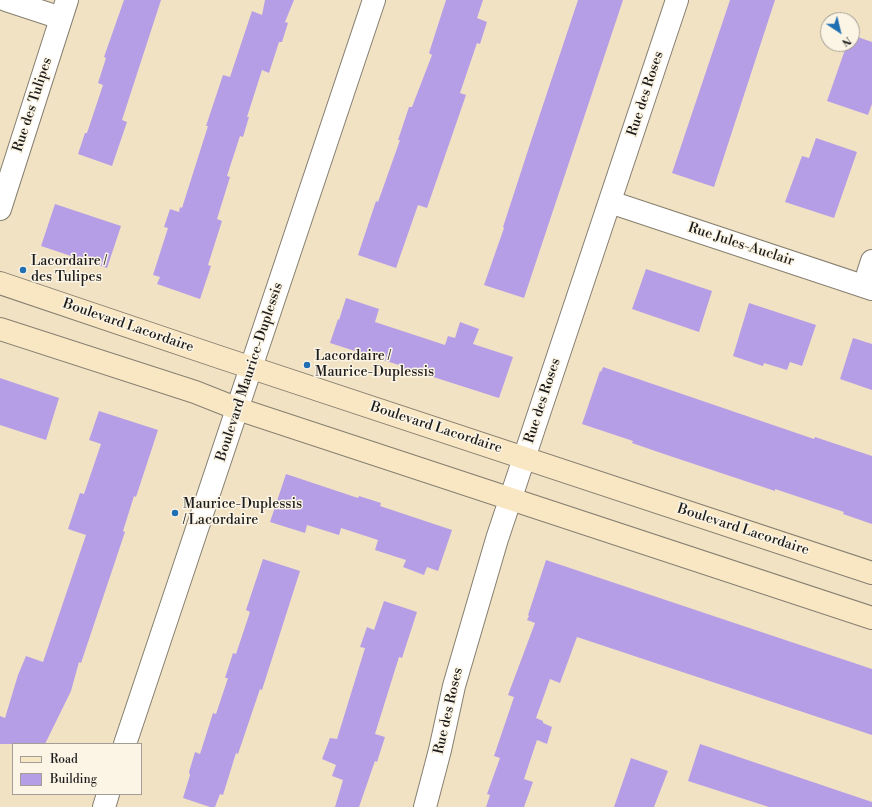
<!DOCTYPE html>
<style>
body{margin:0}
#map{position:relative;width:872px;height:807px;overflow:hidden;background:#f1e2c4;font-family:"Libre Bodoni",serif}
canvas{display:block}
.legend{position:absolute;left:12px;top:743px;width:130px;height:52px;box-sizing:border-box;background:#fcf5e5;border:1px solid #a29e95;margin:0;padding:5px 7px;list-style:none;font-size:12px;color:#1c1c1c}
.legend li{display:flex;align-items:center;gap:8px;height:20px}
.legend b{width:20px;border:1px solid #a29e95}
.north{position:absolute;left:820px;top:12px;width:40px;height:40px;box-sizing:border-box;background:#fcf5e5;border:1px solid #a29e95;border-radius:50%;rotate:145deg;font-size:11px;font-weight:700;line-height:16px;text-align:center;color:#1c1c1c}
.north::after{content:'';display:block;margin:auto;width:14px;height:18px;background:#1f6fb2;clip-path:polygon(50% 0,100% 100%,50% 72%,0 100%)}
</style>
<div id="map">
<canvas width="872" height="807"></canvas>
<ul class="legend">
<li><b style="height:5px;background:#f9e7c3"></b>Road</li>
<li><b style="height:11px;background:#b69ee7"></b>Building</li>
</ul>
<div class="north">N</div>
</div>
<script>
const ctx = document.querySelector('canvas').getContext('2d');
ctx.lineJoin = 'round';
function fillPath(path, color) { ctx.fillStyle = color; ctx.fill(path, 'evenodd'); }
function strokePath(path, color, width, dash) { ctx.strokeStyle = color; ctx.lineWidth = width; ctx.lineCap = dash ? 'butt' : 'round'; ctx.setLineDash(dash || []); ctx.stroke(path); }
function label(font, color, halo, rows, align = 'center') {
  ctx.font = font + ' "Libre Bodoni",serif'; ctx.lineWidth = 3; ctx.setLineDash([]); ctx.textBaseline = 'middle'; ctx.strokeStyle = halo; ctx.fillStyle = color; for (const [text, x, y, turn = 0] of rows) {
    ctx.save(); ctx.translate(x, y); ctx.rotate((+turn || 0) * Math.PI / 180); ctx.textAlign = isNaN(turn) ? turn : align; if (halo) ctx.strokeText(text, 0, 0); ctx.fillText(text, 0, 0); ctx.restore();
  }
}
const building = new Path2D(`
 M124,0h37l-39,120 5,2 -15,44 -34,-12 7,-21h2l16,-48 -5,-2 8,-25 -2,-1z
 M265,0h29l-9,22 3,1 -6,19h-3l-10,31 -7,-3 -15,47h2l-6,20 -3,-1 -13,40 3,1 -13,42 5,2 -14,44 3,1 -11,33 -43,-15 3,-7 -7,-2 15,-47 -4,-1 6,-18 9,3 1,-5 2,1 26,-82h-2l17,-51 7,2 22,-66 10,4z
 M446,0h37l-6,18 10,4 -7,22 -3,-1 -17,50 6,2 -39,113 -9,-3 -22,63 -38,-13 18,-54 2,1 22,-62h-2l11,-33h3l20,-52 -3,-2z
 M578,0h45l-99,298 -40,-13 20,-57 -1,-1 29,-89z
 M730,0h45l-61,187 -42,-14z
 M852,35l20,7v62l-4,11 -41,-14 20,-57h5z
 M816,138l41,14 -23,66 -49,-16 17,-46 7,2z
 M55,204l66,22 -14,42 -66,-22z
 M646,269l66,22 -13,41 -67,-23z
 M346,298l33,11 -4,13 70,23 3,-9 7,2 5,-16 19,7 -6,15 40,13 -14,41 -75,-24v1l-23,-7 1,-2 -72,-23 8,-24 1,1z
 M749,303l67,22 -14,41 -12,-4 -3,8 -23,-7 -1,3 -30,-10z
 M853,338l19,6v46l-32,-11z
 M603,367l211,72 1,-2 57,19v68l-29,-10 1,-2 -69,-23v2l-111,-37 -32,-11 1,-2 -51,-17 18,-53 1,1z
 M0,378l59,20 -13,42 -46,-15z
 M99,411l59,19 -22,67 -2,-1 -11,35 2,1 -44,131 -2,-1 -8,29 -26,53h-45v-28l5,2 13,-43 8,-19 17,6 43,-127 -18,-6 12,-36 4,1 17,-50 -12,-4z
 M286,474l72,24 1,-2 22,7 -1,3 72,24 -14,41 -11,-4 -3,8 -21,-8 3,-7 -31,-10 3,-10 -37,-12 -2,7 -32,-10 -2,8 -35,-11z
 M263,559l37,12 -38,119 -2,-1 -22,65 -2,-1 -13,42 -3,-1 -5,13h-5l-27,-9 7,-23 -1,-3 6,-20 5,2 13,-41 3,1 12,-36h-3l8,-25 3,1 14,-42 -4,-2z
 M546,560l326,109v66l-295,-98 -17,46 -10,-4 -14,39 7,3v2l9,4 -5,17 -10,-4 -13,39 9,3 -9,25h-38l4,-12 -3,-1 13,-36 -6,-2 20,-59 -6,-2 27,-72 -8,-3 2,-4 -1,-1z
 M384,601l33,11 -15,46 -3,-1 -24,77 10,3 -8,25 -2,-1 -16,46h-24l8,-27 -11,-4 4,-11 -14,-6 8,-21 7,1 28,-91 -5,-1 7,-20 7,3z
 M700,744l172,58v5h-103l-81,-26z
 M631,758l37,13 -14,36h-40z`);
const minor = new Path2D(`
 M6,0l55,18
 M610,202l262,87
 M0,209l67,-209
 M864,286l8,-25
 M125,744l249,-744
 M104,807l4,-13
 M425,807l15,-57 14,-64 43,-147 180,-539`);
const secondary = new Path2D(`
 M0,283l219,74 653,216
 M0,329l195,63 43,17 634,209`);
const markers = [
 [23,270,4,"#1f6fb2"],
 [307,365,4,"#1f6fb2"],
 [175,513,4,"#1f6fb2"]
];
const streetNames = [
 ["Rue des Roses",646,94,-72],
 ["Rue des Tulipes",33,105,-72],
 ["Rue Jules-Auclair",741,245,18],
 ["Boulevard Lacordaire",128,326,19],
 ["Boulevard Maurice-Duplessis",250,372,-72],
 ["Rue des Roses",543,401,-72],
 ["Boulevard Lacordaire",436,428,18],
 ["Boulevard Lacordaire",743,530,18],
 ["Rue des Roses",449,711,-77]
];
const poiNames = [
 ["Lacordaire /",31,262],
 ["des Tulipes",31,278],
 ["Lacordaire /",315,357],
 ["Maurice-Duplessis",315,373],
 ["Maurice-Duplessis",183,505],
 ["/ Lacordaire",183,521]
];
fillPath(building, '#b69ee7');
strokePath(minor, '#867f70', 24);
strokePath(secondary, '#867f70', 24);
strokePath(minor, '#fff', 22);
strokePath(secondary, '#f9e7c3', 22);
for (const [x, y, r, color] of markers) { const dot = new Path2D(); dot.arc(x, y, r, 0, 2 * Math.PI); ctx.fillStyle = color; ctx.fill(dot); strokePath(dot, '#fcf5e5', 1.5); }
label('14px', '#1c1c1c', '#fcf5e5', streetNames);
label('14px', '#1c1c1c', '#fcf5e5', poiNames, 'left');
</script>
